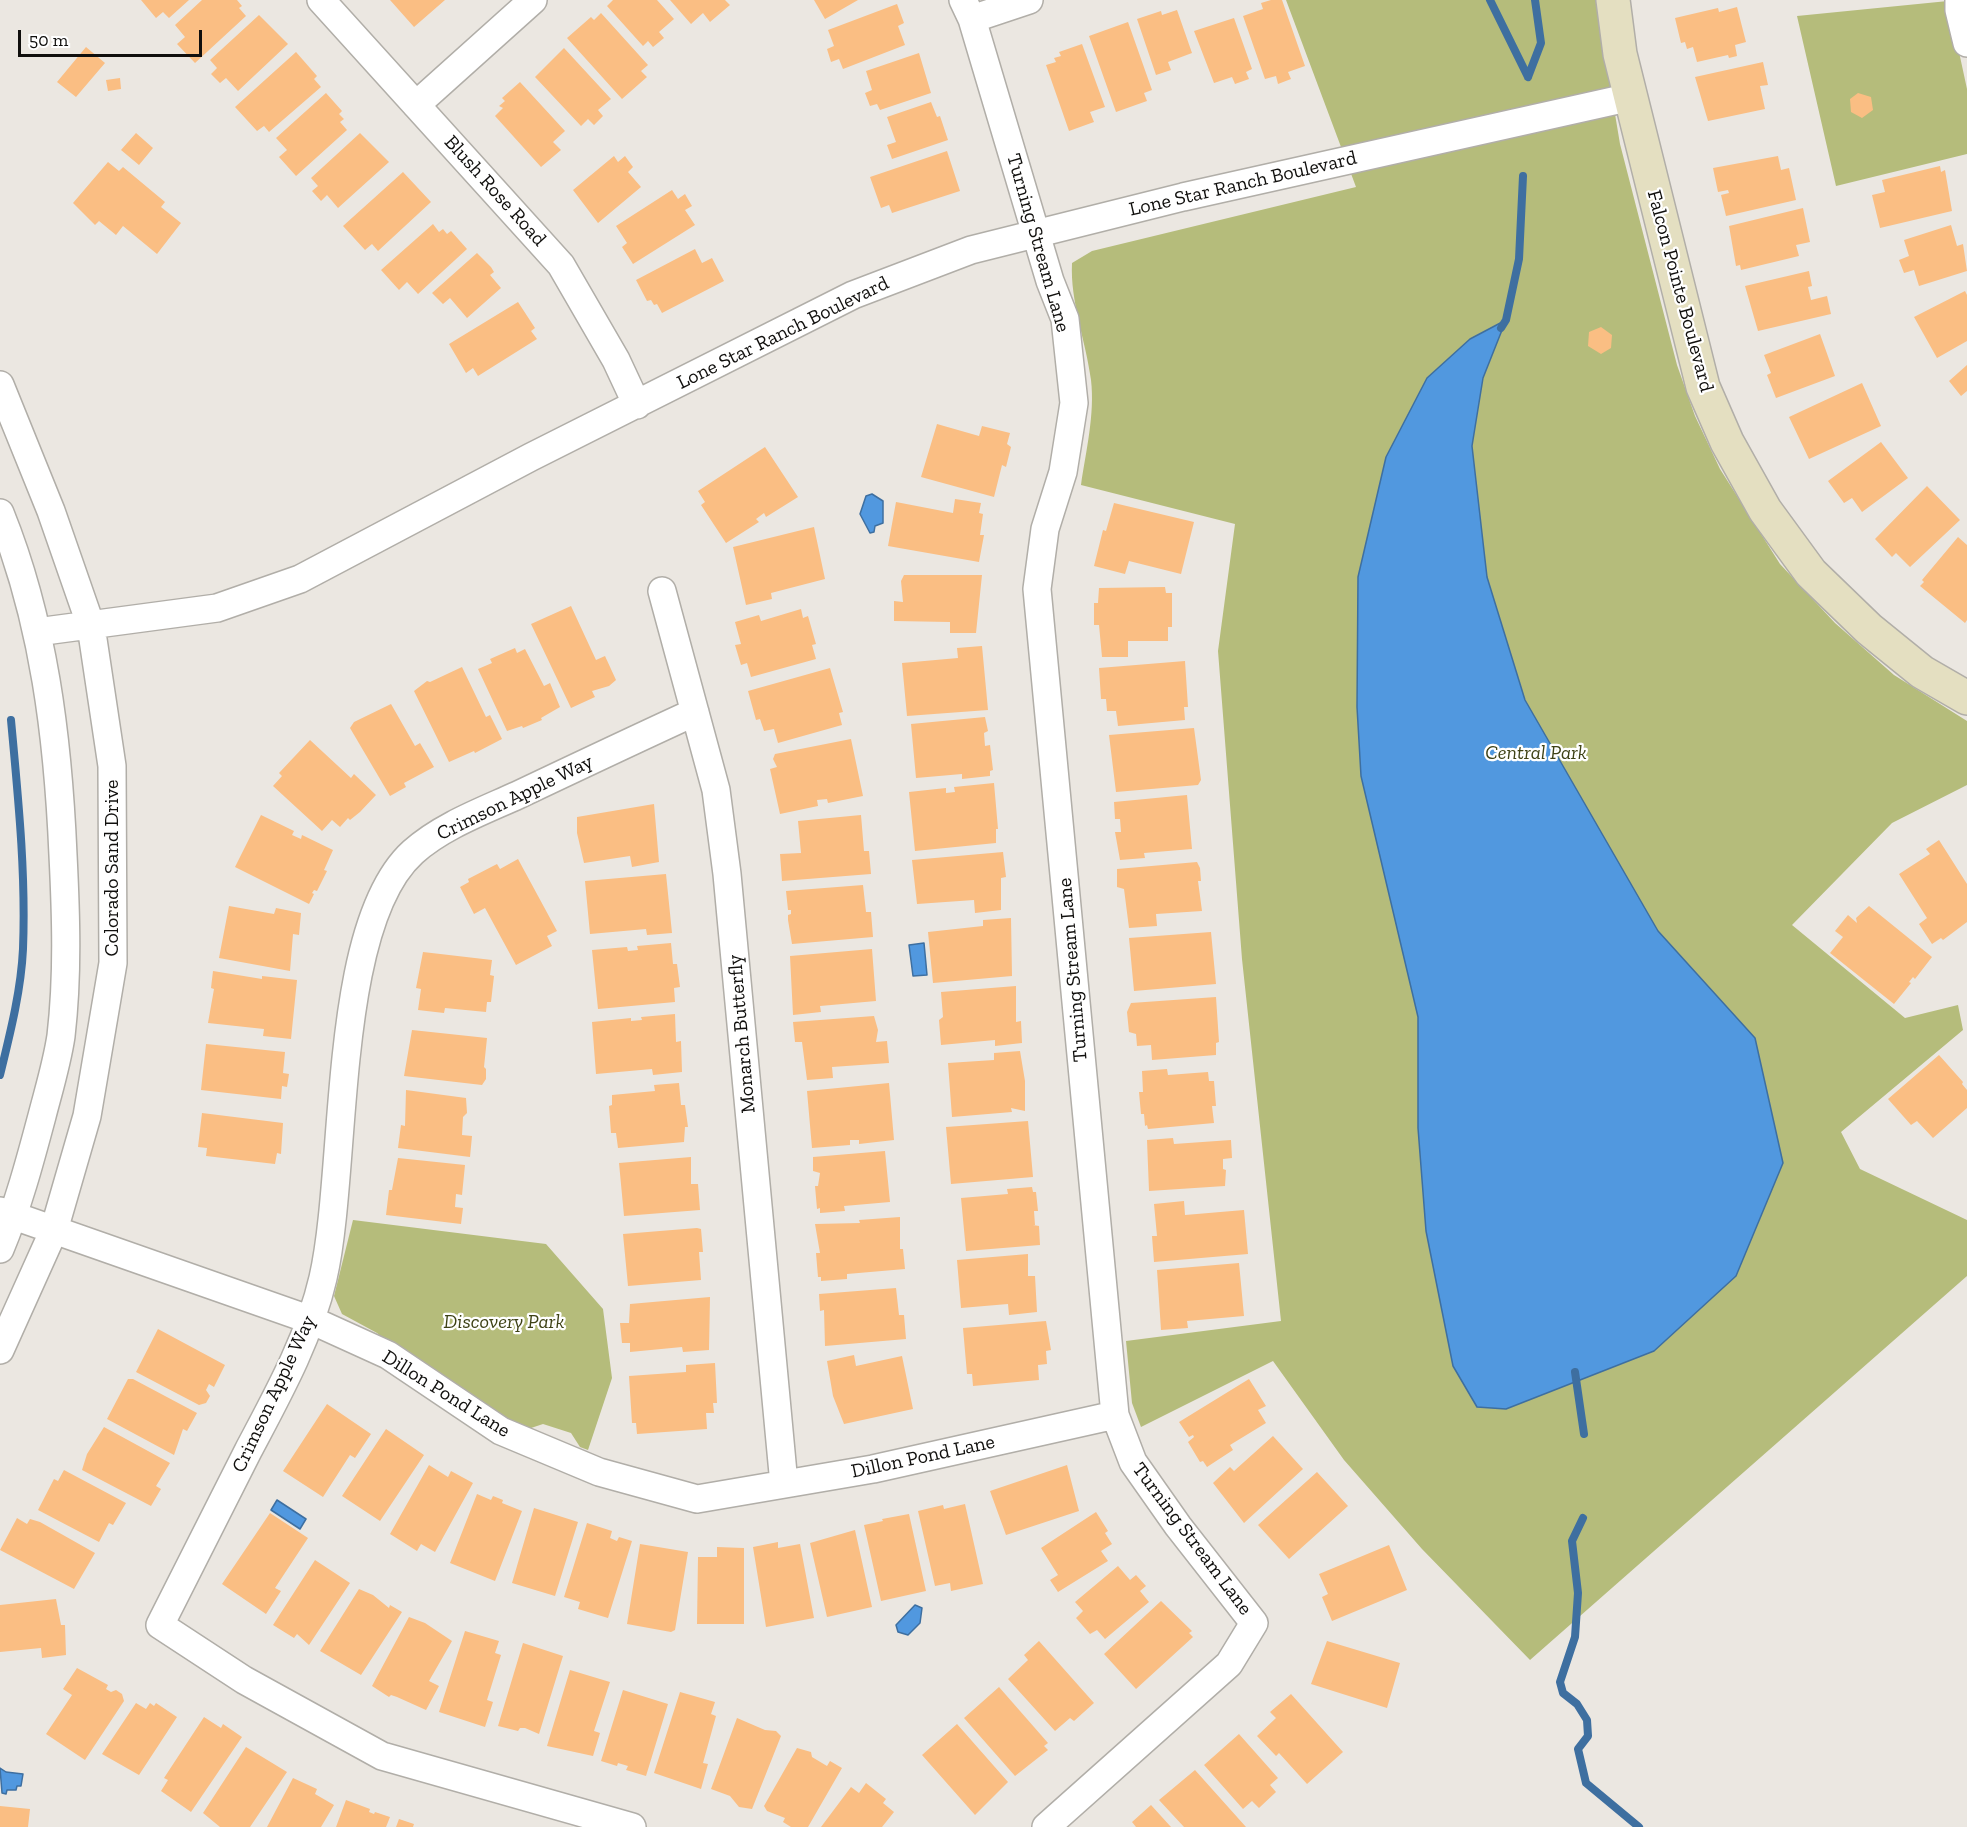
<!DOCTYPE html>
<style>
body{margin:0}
#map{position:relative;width:1967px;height:1827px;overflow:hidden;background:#ebe7e1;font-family:"Zilla Slab",serif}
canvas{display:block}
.scale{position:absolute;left:18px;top:30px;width:184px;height:27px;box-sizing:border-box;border:3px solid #100f0d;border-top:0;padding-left:8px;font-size:18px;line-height:21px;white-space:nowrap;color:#100f0d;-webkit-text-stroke:4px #fff;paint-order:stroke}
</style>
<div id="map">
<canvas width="1967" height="1827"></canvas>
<div class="scale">50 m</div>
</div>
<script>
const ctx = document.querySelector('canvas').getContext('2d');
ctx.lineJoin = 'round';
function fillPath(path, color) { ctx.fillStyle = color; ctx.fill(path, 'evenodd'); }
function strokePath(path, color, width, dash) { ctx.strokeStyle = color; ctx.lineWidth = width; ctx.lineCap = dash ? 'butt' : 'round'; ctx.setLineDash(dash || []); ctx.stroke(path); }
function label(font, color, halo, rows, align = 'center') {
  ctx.font = font + ' "Zilla Slab",serif'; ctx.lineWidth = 4.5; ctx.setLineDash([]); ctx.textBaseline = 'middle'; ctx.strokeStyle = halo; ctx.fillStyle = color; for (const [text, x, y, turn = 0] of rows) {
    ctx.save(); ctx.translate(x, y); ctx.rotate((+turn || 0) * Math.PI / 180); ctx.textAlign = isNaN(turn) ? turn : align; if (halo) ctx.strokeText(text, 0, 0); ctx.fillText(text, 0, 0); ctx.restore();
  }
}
const green = new Path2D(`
 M1286,0h310l24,144 57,221 18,51 25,53 60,95 55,59 59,52 73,46v64l-75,38 -100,102 113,93 53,-13 5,25 -122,102 19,37 107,51v56l-437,384 -108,-111 -78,-89 -71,-99 -132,66 -9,-24 -6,-62 155,-20 -39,-362 -24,-308 17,-127 -154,-39c5,-34 14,-71 10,-105 -5,-39 -21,-78 -19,-117l20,-12 264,-64z
 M1948,1l19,88v65l-131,32 -39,-170z
 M353,1220l193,24 57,65 9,69 -24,72 -8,-3 -9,-14 -28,-9 -15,5 -23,-8 -107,-69 -21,-19 -35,-19 -8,-18z`);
const water = new Path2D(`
 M1506,320l-23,58 -11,68 15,131 38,123 133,231 97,107 28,125 -47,113 -82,75 -148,58 -29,-2 -24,-41 -27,-135 -8,-103v-111l-57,-241 -4,-69 1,-130 28,-120 41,-79 43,-39z
 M872,494l11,7v22l-8,3 -1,6 -4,1 -10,-19 6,-18z
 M924,943l3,32 -14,1 -4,-31z
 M277,1500l29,19 -6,10 -29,-19z
 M915,1605l7,3 -2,15 -12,12 -10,-3 -2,-7z
 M0,1768l6,4 17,2 -2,12h-4l-1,4h-9l-1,4 -4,-1z`);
const stream = new Path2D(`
 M1490,0l38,77
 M1528,77l13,-34 -6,-43
 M1501,328l5,-8 13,-61 4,-83
 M0,1075c10,-41 21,-84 23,-126 3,-76 -5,-153 -12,-229
 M1575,1372l9,62
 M1583,1518l-11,23 6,52 -3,44 -15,45 3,11 14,11 10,16 1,16 -10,13 8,34 53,44`);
const building = new Path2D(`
 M141,0h48l-20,18 -6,-6 -7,6z
 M202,0h35l5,6 -3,2 7,8 -51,47 -18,-19 8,-7 -10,-12z
 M390,0h55l-31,27z
 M613,0h44l17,19 -15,13 5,6 -11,9 -5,-6 -5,5 -36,-40z
 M670,0h55l5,5 -20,17 -7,-9 -12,11z
 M814,0h44l-33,19z
 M1271,0h11l23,66 -17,6 3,7 -13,5 -2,-8 -11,3 -22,-63 20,-7 -2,-6z
 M897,4l7,19 -6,3 7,19 -62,24 -4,-10 -8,3 -4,-13 7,-3 -6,-16z
 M1737,7l9,35 -11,3 2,11 -8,2 -1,-3 -31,7 -4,-15 -6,2 -2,-7 -4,1 -6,-25 43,-10 1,4z
 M1177,10l15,43 -24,9 3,8 -15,5 -19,-56 24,-8 1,4z
 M601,13l47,52 -7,6 6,6 -25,22 -55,-61 24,-21 3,3z
 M259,15l29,29 -50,47 -12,-13 -6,5 -9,-9 6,-6 -7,-8z
 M1234,18l18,51 -6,3 3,7 -14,5 -3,-7 -18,6 -20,-52z
 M1128,22l24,68 -8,3 3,8 -31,11 -27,-76z
 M1082,44l23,63 -15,5 4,10 -25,9 -23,-66 10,-3 -2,-4 7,-2 -2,-4z
 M86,47l19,16 -29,34 -19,-15z
 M564,48l47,51 -13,11 5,6 -9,9 -6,-6 -7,7 -46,-49z
 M296,52l21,24 -3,3 7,8 -52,45 -5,-6 -7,5 -22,-24z
 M919,53l12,40 -51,17 -3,-6 -7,2 -5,-13 7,-3 -6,-19z
 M1763,62l5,23 -8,1 5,23 -57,12 -13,-44z
 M120,78l1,11 -13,2 -2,-11z
 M520,82l45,49 -12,11 8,8 -20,17 -46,-51 8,-8 -4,-2 6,-5 -3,-3z
 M326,93l16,18 -3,3 5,5 -4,3 7,8 -51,46 -17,-19 8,-7 -11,-12z
 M1858,93l13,4 2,13 -11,8 -11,-6 -1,-13z
 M931,102l6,15 3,-1 8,24 -56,19 -5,-14 9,-3 -9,-25z
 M136,133l17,15 -14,17 -18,-15z
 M360,133l29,29 -51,46 -11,-13 -6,6 -9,-10 6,-5 -7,-8z
 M947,151l13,40 -68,22 -3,-8 -8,3 -11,-31z
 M614,156l4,6 7,-6 8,11 -5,5 13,15 -43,36 -25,-33z
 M1778,156l3,14 8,-2 7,32 -70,16 -5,-21 8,-2 -1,-3 -10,2 -5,-24z
 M108,162l11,9 4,-4 42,35 -4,5 20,16 -24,31 -34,-28 -7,9 -17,-14 -4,4 -22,-22z
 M1940,166l1,6 4,-2 7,41 -72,17 -8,-33 13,-3 -3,-12z
 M403,172l28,30 -53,49 -6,-7 -7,6 -22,-24z
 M672,190l6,9 7,-5 7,12 -7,4 10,15 -62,39 -11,-17 5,-4 -11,-17z
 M1803,208l7,34 -14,3 3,11 -58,14 -1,-5 -4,1 -7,-40z
 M433,224l6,8 4,-3 4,5 4,-3 16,18 -49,45 -11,-12 -8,8 -18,-20z
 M1951,225l6,21 6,-2 4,27 -48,15 -5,-16 -10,3 -5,-13 10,-4 -5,-16z
 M695,249l7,14 10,-5 12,23 -62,32 -5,-9 -3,1 -3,-5 -4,1 -11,-21z
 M477,253l14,14 3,5 -4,3 11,13 -34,30 -17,-20 -7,6 -11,-11z
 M1809,271l3,15 -4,1 3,13 16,-4 4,18 -73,17 -13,-45z
 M1965,291l2,4v46l-30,17 -23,-41z
 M518,302l17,26 -4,3 6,8 -59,37 -5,-8 -7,5 -17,-29z
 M1601,327l11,8 -1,13 -10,6 -13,-8 1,-14z
 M1820,334l15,42 -59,22 -9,-23 4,-2 -7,-18z
 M1967,365v26l-6,5 -12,-15z
 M1862,383l19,43 -72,33 -20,-42z
 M937,424l42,12 3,-10 28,7 -3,11 4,3 -5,20 -4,-2 -8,32 -73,-20z
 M1881,442l27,36 -46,34 -10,-14 -8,5 -16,-22z
 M765,447l33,50 -32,20 -2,-4 -8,6 3,3 -33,21 -25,-38 4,-3 -7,-11z
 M1927,486l33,34 -50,47 -14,-14 -4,4 -17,-18z
 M955,499l26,4 -2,10 4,1 -3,21h4l-5,27 -91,-16 8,-44 57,11z
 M1114,503l80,19 -13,52 -52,-13 -4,13 -31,-8 9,-36 3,1z
 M814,527l11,52 -54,14 1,6 -26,6 -13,-58z
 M1958,537l9,8v75l-2,3 -45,-37 4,-4 -2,-2z
 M904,575h78l-6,58h-26v-11l-56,-1v-20l9,1 -2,-21z
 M1165,587l1,6h6v34h-4v14h-40v16h-26l-3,-32h-5v-22h4l1,-15z
 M571,606l25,54 9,-4 11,24 -7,6 -17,5 3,6 -24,11 -40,-84z
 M801,609l2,9 5,-2 8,28 -4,1 4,14 -65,18 -4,-14 -6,2 -6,-20 6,-1 -6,-22 24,-7 2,6z
 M982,646l6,64 -81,6 -5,-53 56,-5 -1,-10z
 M515,648l2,5 8,-4 19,37 6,-3 10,24 -19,11 1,2 -19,8 -1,-2 -15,5 -29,-62 14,-6 -2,-4z
 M1185,661l3,46h-4l1,13 -67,6 -2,-15h-9l-1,-12h-5l-2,-31z
 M462,667l24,50 4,-2 12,24 -27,14 -1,-2 -25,11 -35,-71 13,-10 3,1z
 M830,668l13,44 -4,1 3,12 -64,18 -4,-14 -10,2 -4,-12 -4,1 -8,-29z
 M391,704l24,42 5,-3 14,24 -30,16 2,4 -16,9 -40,-68 4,-6z
 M985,717l3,14 -4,2 1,13 5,-1 3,25 -3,1v5l-28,3v-5l-46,4 -5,-54z
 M1194,728l7,52 -3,5 -82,7 -7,-57z
 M851,739l12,57 -35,7 -1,-4 -10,1 1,6 -38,8 -10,-45 7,-2 -4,-8 2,-5z
 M310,740l41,38 3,-4 22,21 -16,17 -10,8 -2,-2 -8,9 -8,-7 -10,11 -49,-45 9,-10 -3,-3z
 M994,783l4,46h-2v14l-81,8 -6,-59 37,-4v5l9,-1 -1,-5z
 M1187,795l5,54 -48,4 1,5 -25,2 -5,-28h6l-1,-13h-5l-1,-17z
 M654,804l5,58 -27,5 -2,-11 -46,7 -7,-30v-16z
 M261,815l33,16 -2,4 9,4 1,-4 31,15 -9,20 3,1 -10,20 -3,-1 -2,3 2,1 -5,10 -74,-37z
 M861,815l3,36h5l2,23 -89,7 -2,-27 21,-1 -3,-32z
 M1939,840l28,44v38l-24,18 -2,-2 -9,6 -13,-20 8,-6 -28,-44 31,-20 -4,-5z
 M1003,852l3,25 -5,1v32l-26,3 -1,-13 -57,4 -5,-44z
 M518,859l39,72 -10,5 5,10 -36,19 -31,-57 -11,6 -14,-27 9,-5 -1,-3 29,-15 3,5z
 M1197,862l3,6 1,13h-3l4,30 -46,3 1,12 -28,2 -5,-39 -7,-2v-18z
 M666,874l6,59 -25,2 -1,-6 -56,5 -5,-53z
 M863,885l3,27h5l2,25 -81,7 -4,-24v-5l3,-1v-4h-3l-2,-19z
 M229,906l45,8 2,-6 25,5 -2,22 -6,-1 -3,37 -71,-13z
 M1869,906l63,51 -17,22 -2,-2 -4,5 2,1 -17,21 -64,-51 13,-16 -8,-6 13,-16 9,8 -1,-5z
 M1011,918l1,58 -79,7 -5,-51 55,-6v-6z
 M1211,932l5,52 -82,7 -5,-53z
 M671,943l2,21h4l3,23 -6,1 1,14 -77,7 -6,-59 35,-3 1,4 10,-1 -1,-4z
 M872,949l4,52 -56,5 1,6 -28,3 -3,-59z
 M423,952l69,8 -2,15 4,1 -3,26h-4l-1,10 -41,-4 -1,5 -26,-3 3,-21 -5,-1z
 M213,971l49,8v-3l35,4 -6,59 -28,-3 1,-7 -56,-6 6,-34 -3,-1z
 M1016,986v36l5,-1 1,22 -27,3v-6l-54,5 -2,-25 4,-3 -2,-25z
 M1216,997l3,45 -3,1v12l-64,5 -1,-15 -14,1 -1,-12 -7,-2 -2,-20 4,-9z
 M675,1014l1,28 5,-1 1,31 -29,3 -1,-6 -56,5 -4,-52 39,-4v3l11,-1 -1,-3z
 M874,1016l4,14 -2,12 11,-1 2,22 -57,4 1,11 -26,2 -5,-38h-7l-2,-20z
 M412,1030l75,8 -3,29 2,2v10l-4,6 -78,-9z
 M206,1044l79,8 -2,21 6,1 -2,13 -5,-1 -1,13 -80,-9z
 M1020,1051l5,30v30l-14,-3 1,4 -60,5 -4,-54 46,-3v-7z
 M1939,1055l24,27 -1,2 5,6v18l-34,30 -16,-17 -6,4 -23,-26z
 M1167,1069l1,6 40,-3 1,9h5l2,25h-4l2,17 -66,6 -1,-4 -2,1 -1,-12h-3l-2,-22h4l-1,-21z
 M679,1083l2,22h4l3,22h-3l-1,15 -66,6 -2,-15h-5l-2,-27 3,-1v-10l43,-4 -1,-6z
 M889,1083l5,57 -35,4v-4h-9v5l-38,3 -5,-57z
 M406,1090l60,8 1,15 -4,4 -1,18 10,1 -2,21 -72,-9 3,-23 4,1z
 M202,1113l81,10 -2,31 -4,-1 -2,11 -69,-8 1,-8 -9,-1z
 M1028,1121l5,56 -82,7 -5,-57z
 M1173,1138l1,6 57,-4 1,18 -9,1v10l3,1 -1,16 -76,5 -2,-51z
 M885,1151l5,51 -46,4 1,5 -25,2v-5l-3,1 -2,-23h3l2,-13 -7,-2v-14z
 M691,1157v27h7l2,26 -76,6 -5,-53z
 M398,1158l67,7 -3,30 -6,-1 -1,13 8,1 -2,16 -75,-9 3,-25h3z
 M1032,1187l1,5h3l2,19h-4l1,14h-2l6,1 1,19 -74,6 -5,-53 47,-4 -1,-5z
 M1184,1201l1,14 59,-5 4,44 -94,8 -2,-26h5l-3,-32z
 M900,1217v32h3l2,20 -58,5v5l-26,2v-4h-3l-2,-24h4l-5,-29 45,-1 -1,-3z
 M697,1228l4,1 2,23h-4l2,28 -73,6 -5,-52z
 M1028,1254v22h7l2,36 -28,3 -1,-11 -47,4 -4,-48z
 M1239,1263l5,53 -57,5 1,7 -27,2 -4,-60z
 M896,1288l3,27h5l2,24 -81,7 -1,-36 -4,1 -1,-17z
 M710,1297l-1,53 -26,2 -1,-5 -52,5v-9h-8l-2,-20h9l1,-19z
 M1046,1321l5,29 -5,1 1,13 -9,1 1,15 -66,6 -1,-12h-5l-4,-46z
 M158,1329l67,36 -11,22 -5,-3 -3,6 4,6 -4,7 -7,2 -63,-33z
 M854,1355l2,11 46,-10 11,53 -69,15 -11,-28 -6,-35z
 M715,1363l2,40h-4l1,10h-8l1,16 -70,5 -1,-11h-4l-3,-47 57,-4v-7z
 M128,1379h5l64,34 -10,18 -4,-2 -9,26 -67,-36z
 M1249,1379l17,27 -8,4 8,13 -36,22 3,5 -26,17 -4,-6 -3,1 -12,-20 6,-5 -1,-2 -4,2 -10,-15z
 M327,1404l44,30 -16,24 -5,-3 -27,42 -40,-26z
 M104,1427l66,36 -14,23 5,3 -10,17 -69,-36 5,-16z
 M386,1429l38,26 -44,66 -38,-25z
 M1273,1436l30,33 -59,54 -31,-40 17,-16 4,4z
 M429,1465l19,12 3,-6 22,12 -38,69 -14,-8 -4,7 -27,-17z
 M1067,1465l12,46 -73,24 -16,-44z
 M64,1470l62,33 -13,22 -4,-2 -10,19 -61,-32 16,-31 4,2z
 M1317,1472l31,34 -59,53 -31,-34z
 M477,1494l14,6 2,-4 10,4 -1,3 20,8 -27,70 -45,-18z
 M965,1504l18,80 -32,7 -1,-8 -15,3 -17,-75 25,-6 1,4z
 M534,1508l44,14 -23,74 -43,-13z
 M1096,1512l12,19 -3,2 7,11 -11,7 7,10 -50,31 -8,-12 8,-5 -17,-27z
 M270,1513l38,25 -33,50 6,3 -15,23 -44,-30z
 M909,1514l17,77 -45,10 -17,-76 19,-4 -1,-2z
 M17,1518l10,6 3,-5 10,3 55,31 -21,36 -74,-39z
 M587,1523l25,8 -2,7 7,3 2,-4 13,4 -24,77 -30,-9 2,-7 -16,-5z
 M855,1530l17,77 -45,10 -17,-74z
 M778,1542v6l22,-4 14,74 -48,9 -13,-80z
 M640,1544l48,8 -13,78 -4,2 -44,-8z
 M1389,1545l18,45 -75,31 -10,-24 6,-3 -9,-20z
 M717,1547l27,1v76h-47l1,-67h19z
 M315,1560l35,23 -41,62 -12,-11 -3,4 -21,-13z
 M1118,1566l12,14 6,-5 10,11 -6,5 9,11 -44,37 -8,-9 -7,4 -14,-16 7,-7 -8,-9z
 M359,1589l14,6 16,13 1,-3 12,7 -41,63 -41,-24z
 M56,1599l5,26h4l1,30 -24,3 -1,-10 -41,4v-47z
 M1161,1601l31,30 -3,2 4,4 -57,52 -32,-35z
 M409,1617l16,6 27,18 -23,40 10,5 -13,24 -29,-13 -6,-2 -2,2 -17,-11z
 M465,1631l34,10 -4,12 6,2 -14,45 6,2 -8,25 -46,-15z
 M1039,1641l55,62 -20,18 -4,-3 -15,13 -47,-52 20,-19 -4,-5z
 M1327,1641l73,22 -13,45 -76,-24z
 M523,1643l40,13 -24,78 -14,-6h-5l-2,3 -20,-5z
 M77,1668l31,17 -2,4 5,3 5,-2 6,4 2,7 -39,59 -39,-26 26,-39 -9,-6z
 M570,1670l40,12 -16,49 6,2 -7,23 -46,-10z
 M999,1687l49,56 -4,3 4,4 -33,26 -51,-58z
 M623,1690l45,14 -22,72 -20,-6 2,-4 -10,-3 -1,3 -16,-5z
 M680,1692l35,10 -4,12 5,2 -13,47 5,1 -7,25 -47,-16z
 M1291,1694l52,58 -36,32 -28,-31 -3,3 -19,-20 19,-18 -6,-6z
 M136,1703l10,6 4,-6 4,3 2,-3 21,14 -38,58 -37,-21z
 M204,1717l17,11 2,-4 19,13 -51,75 -30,-21 7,-11 -4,-2z
 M737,1718l28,12 11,1 5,5 -29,73 -13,-2 -9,-11 -19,-7z
 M957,1724l51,58 -33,33 -53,-60z
 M1239,1734l39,44 -8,7 6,7 -17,16 -7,-7 -9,8 -39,-44z
 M246,1747l41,25 -37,55h-30l-17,-14z
 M797,1748l14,4 1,5 15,9 3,-5 12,7 -34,59h-17l-8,-5 2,-4 -18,-7 -3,-5z
 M1195,1770l51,57h-62l-25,-27z
 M293,1778l24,11 -2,5 19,11 -13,22h-54z
 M866,1783l20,16 -3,4 11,9 -12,15h-61l30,-40 8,6z
 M346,1800l24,9 -1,3 5,2 1,-2 15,5 -4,10h-50z
 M1151,1805l20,22h-35l-4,-5z
 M0,1806l30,3 -2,18h-28z
 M399,1819l15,5 -1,3h-17z`);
const street = new Path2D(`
 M321,0l240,265 55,95 21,45
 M963,0l9,19 78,262 15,38 9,84 -11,69 -18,57 -8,60 78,826 18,47 45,64 76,97 -25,41 -183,163
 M1959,0v10l8,33
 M972,19l57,-19
 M416,105l117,-105
 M0,385l51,126 40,115 21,140 1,197 -26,153 -33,114 -54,120
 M0,513c44,109 58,225 63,342 3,60 5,121 -2,181 -4,27 -12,53 -19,80 -12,45 -24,90 -42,133
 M662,591l54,199 11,84 57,610
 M37,632l180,-24 83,-29 231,-122 322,-162 118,-45 212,-53 448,-100
 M0,1211l311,109 77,35 113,76 98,41 98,27 176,-30 242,-54
 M632,1827l-250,-71 -138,-76 -84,-55c29,-58 59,-116 88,-174 29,-55 61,-112 75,-173 25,-108 8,-352 90,-426 29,-26 70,-41 105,-57 59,-28 118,-56 177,-83`);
const secondary = new Path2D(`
 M1613,0l7,54 83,333 24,55 38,68 46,63 58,56 53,43 45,26`);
const streetNames = [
 ["Lone Star Ranch Boulevard",1243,184,-13],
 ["Blush Rose Road",495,191,48],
 ["Turning Stream Lane",1038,243,74],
 ["Falcon Pointe Boulevard",1680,291,75],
 ["Lone Star Ranch Boulevard",783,333,-26],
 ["Crimson Apple Way",515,798,-26],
 ["Colorado Sand Drive",112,868,-90],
 ["Turning Stream Lane",1073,970,-95],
 ["Monarch Butterfly",742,1034,-95],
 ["Crimson Apple Way",274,1394,-65],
 ["Dillon Pond Lane",446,1394,32],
 ["Dillon Pond Lane",923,1457,-12],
 ["Turning Stream Lane",1192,1539,53]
];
const parkNames = [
 ["Central Park",1536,753],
 ["Discovery Park",504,1322]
];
fillPath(green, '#b5bc7b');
fillPath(water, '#5198df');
strokePath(water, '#3e6fa0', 1.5);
strokePath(stream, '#3e6fa0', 8);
fillPath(building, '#fabe83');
strokePath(street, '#b1aea8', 30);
strokePath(secondary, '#b1aea8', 36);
strokePath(street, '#fff', 27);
strokePath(secondary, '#e4dfc1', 33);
label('20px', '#100f0d', '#fff', streetNames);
label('italic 20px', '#3e4216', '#fff', parkNames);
</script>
